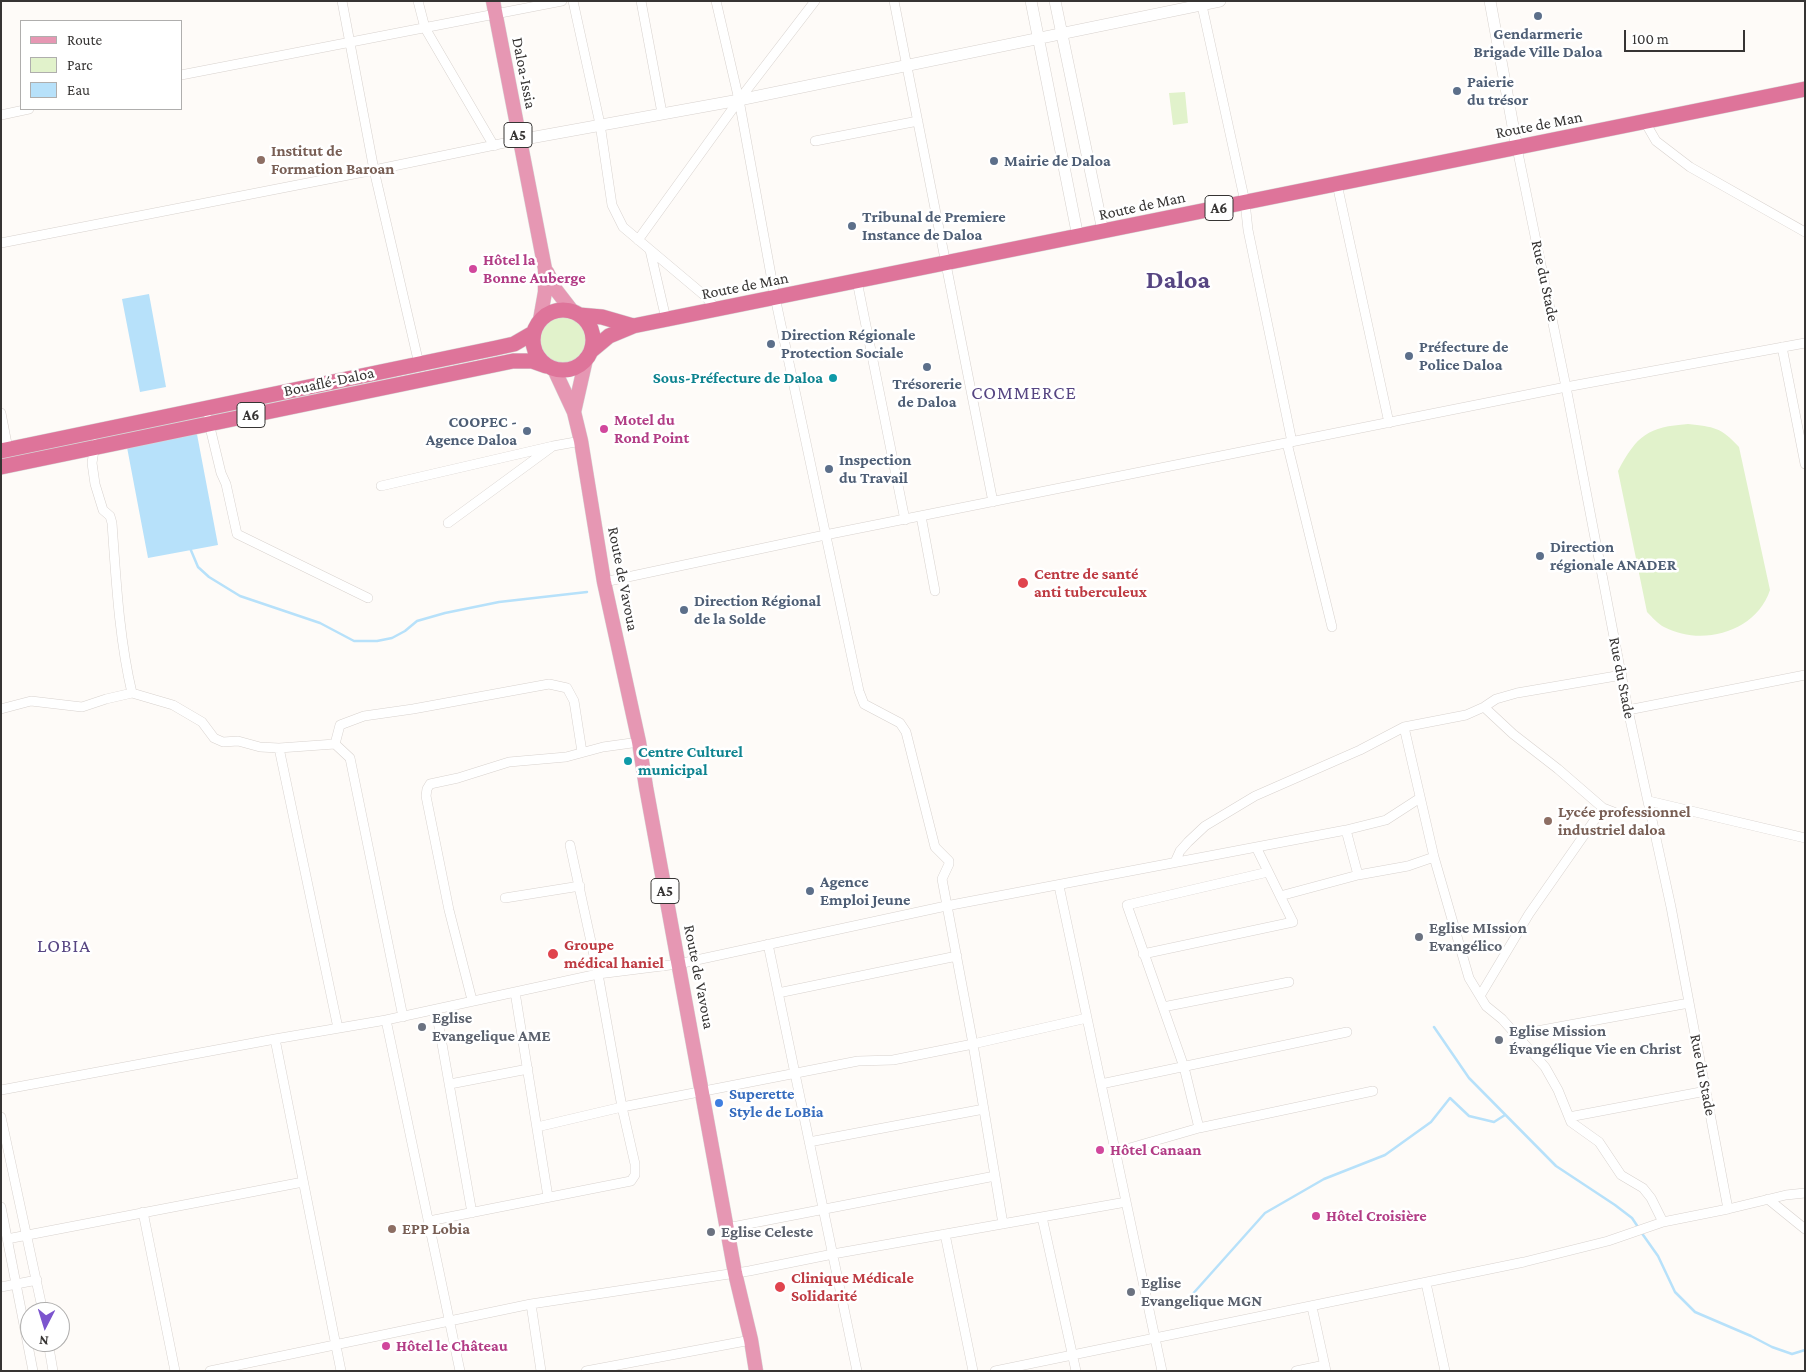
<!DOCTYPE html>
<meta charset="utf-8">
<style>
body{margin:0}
#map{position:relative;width:1806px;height:1372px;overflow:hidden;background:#fefbf8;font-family:"Crimson Pro",serif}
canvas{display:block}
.frame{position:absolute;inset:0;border:2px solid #363433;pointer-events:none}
.legend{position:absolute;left:20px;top:20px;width:162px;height:90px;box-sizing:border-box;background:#fff;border:1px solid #afaead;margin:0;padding:6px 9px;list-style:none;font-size:15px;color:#363433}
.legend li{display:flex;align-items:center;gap:10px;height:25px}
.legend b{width:25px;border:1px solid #afaead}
.north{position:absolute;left:20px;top:1302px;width:50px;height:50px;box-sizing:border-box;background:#fff;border:1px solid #afaead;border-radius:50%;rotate:185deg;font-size:14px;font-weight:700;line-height:20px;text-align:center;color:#363433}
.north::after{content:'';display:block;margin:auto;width:18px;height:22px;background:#7c55ce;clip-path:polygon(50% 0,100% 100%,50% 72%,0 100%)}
.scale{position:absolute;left:1624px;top:30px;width:121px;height:22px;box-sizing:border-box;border:2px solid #363433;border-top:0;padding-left:6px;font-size:15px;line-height:18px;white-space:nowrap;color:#363433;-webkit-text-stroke:4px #fff;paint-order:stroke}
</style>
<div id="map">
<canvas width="1806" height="1372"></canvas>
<div class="frame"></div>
<ul class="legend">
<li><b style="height:6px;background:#e697b3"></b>Route</li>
<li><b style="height:14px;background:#e1f2cb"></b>Parc</li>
<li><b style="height:14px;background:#b7e1fa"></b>Eau</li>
</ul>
<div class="north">N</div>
<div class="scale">100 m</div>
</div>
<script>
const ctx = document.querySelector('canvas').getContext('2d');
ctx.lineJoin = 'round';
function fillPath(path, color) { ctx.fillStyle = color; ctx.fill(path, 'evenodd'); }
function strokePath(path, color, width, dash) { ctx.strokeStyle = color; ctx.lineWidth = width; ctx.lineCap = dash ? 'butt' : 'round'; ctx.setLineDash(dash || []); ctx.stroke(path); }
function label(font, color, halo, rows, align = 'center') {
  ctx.font = font + ' "Crimson Pro",serif'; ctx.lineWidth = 5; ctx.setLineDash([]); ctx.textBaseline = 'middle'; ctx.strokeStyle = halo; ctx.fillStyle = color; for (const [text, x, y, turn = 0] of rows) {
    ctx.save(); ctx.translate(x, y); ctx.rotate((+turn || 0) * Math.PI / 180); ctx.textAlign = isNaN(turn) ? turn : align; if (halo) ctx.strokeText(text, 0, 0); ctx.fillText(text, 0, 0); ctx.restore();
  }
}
const green = new Path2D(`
 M1185,92l3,31 -15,2 -4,-32z
 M539 340a24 24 0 1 1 48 0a24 24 0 1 1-48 0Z
 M1688,424c26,3 33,3 51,23l31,143c-14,42 -68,57 -106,37 -6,-3 -12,-10 -17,-15l-29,-141c19,-36 30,-44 70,-47z`);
const water = new Path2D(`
 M149,294l17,93 -26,5 -18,-93z
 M196,429l22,116 -70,13 -22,-116z`);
const stream = new Path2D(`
 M190,548l8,19 11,10 31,19 80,27 34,18h23l15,-3 13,-7 12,-10 28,-8 54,-11 88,-10
 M1434,1027l35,51 87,88 59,39 17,13 6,9
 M1641,1232l17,24 17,36 20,20 56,24 21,11 20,7 13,-4
 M1190,1297l75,-84 59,-34 61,-24 46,-33 19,-24 19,18 25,6 11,-7`);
const minor = new Path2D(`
 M342,1l32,169 45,194
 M418,1l7,27 69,118
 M573,1l27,123 12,81 11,22 82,69 11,13
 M641,1l21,112
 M716,1l23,99 36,197 84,394 5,13 36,19 6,9 29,115 14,14v3l-7,15 31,165 30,180
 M894,1l99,501
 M1201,1l44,201 3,28 44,212
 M181,75l381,-74
 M1,115l28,-6
 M1645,122l11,19 34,26 115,65
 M815,141l103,-20
 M1517,148l49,239 62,323 43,197 57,302
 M1337,184l52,239
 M638,240l101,-140 76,-99
 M1,243l373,-73 145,-30
 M650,250l16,69
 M857,281l48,239
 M1782,347l23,117
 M1,413l7,36
 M208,419l13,54 5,11 11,50 131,64
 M1287,443l45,184
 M95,444l-3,19 3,21 8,26 7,6 2,7c4,56 7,115 20,170
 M381,486l172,-40
 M921,516l14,75
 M448,523l105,-77 28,-5
 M604,582l221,-47 741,-148 239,-44
 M1484,707l29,27 45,35 45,39 13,5 12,1h24
 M1,709l30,-8 51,6 24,-8 26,-6 41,12 29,17 12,16 9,4 15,-1 22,6 19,1 56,-4 15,14 53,259
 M1628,710l177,-35
 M1404,727l30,130 35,121 17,28 16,13 43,48 13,23 13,32 28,20 22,33 22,13 8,10 12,24
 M335,744l5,-19 24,-9 49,-7 136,-25 18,4 7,13 8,51
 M279,748l59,280
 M1649,801l156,37
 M1346,830l12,45
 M1175,862l5,-11 8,-9 17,-16 50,-30 105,-46 44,-23 62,-12 18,-8 12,-8 21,-6 105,-18
 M1059,886l103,485
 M1280,896l78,-21 50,-9 26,-9
 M505,898l75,-12
 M768,944l89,427
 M1143,954l150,-32 -37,-75
 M515,992l33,205
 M778,993l179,-37
 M1480,996l49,-82 74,-106
 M472,1000l-23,-90 -23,-114 1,-7 3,-5 28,-6 51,-16 57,-5 37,-10 36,-5
 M1163,1007l126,-25
 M436,1010l36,203
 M386,1020l74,351
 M1515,1035l174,-32
 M275,1039l66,332
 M450,1084l78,-15
 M1101,1084l246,-52
 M1,1090l274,-51 111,-19 212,-46 80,-10 268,-58 400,-76 40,-10 34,-22
 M1,1117l42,195
 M1569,1117l137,-26
 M537,1127l85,-20 236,-46 35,-1 80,-16 114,-26
 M1199,1128l-15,-61 -57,-162 141,-33
 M809,1142l175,-33
 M1116,1152l83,-24 174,-37
 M1768,1199l37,30
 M1,1207l32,164
 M143,1212l32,159
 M1042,1217l34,154
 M429,1221l202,-40 4,-6v-11l-13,-57 -24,-133 -28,-129
 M727,1228l268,-52
 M945,1234l28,137
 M7,1239l296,-57
 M1426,1283l19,88
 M1,1287l36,-7
 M531,1304l10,67
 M1312,1307l14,64
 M48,1342l5,29
 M210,1371l321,-67 218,-33 84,-17 293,-52
 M586,1371l165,-31
 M995,1371l529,-109 84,-21 55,-19 65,-13 58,-14 19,-2
 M1296,1371l29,-6`);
const tertiary = new Path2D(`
 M1031,1l47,236
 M1055,1l48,230
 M1490,1l27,147
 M519,140l220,-40 481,-99`);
const primary = new Path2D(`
 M493,1l52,268v23l-5,28
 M547,272l9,18 17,22
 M554,369l20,43 7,29 23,141 35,160 7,45 89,486 16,67 5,31
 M574,412l12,-53`);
const trunk = new Path2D(`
 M533 340a30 30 0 1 1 60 0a30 30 0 1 1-60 0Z
 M579,315l23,2 31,9
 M591,351l18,-15 24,-10 1172,-237
 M1,451l495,-103 18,-4 19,-11
 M1,467l512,-106h19l14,5`);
const markers = [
 [1538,16,5,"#5c6f8a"],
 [1457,91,5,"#5c6f8a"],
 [261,160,5,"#8d6e63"],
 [994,161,5,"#5c6f8a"],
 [852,226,5,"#5c6f8a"],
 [473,269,5,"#d1479c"],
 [771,344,5,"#5c6f8a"],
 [1409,356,5,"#5c6f8a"],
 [927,367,5,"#5c6f8a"],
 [833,378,5,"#0f9aa8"],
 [604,429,5,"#d1479c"],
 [527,431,5,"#5c6f8a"],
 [829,469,5,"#5c6f8a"],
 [1540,556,5,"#5c6f8a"],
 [1023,583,6,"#e0444e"],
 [684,610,5,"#5c6f8a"],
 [628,761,5,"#0f9aa8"],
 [1548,821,5,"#8d6e63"],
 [810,891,5,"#5c6f8a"],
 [1419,937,5,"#6b7280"],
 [553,954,6,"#e0444e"],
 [422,1027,5,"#6b7280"],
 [1499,1040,5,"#6b7280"],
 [719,1103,5,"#3f7fe0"],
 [1100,1150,5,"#d1479c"],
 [1316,1216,5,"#d1479c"],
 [392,1229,5,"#8d6e63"],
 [711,1232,5,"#6b7280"],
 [780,1287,6,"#e0444e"],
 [1131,1292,5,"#6b7280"],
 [386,1346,5,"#d1479c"]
];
const shields = [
 [518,135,28],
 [1219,208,28],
 [251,415,28],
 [665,891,28]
];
const shieldNames = [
 ["A5",518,135],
 ["A6",1219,208],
 ["A6",251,415],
 ["A5",665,891]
];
const serviceNames = [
 ["Gendarmerie",1538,34,"center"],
 ["Brigade Ville Daloa",1538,52,"center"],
 ["Paierie",1467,82],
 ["du trésor",1467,100],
 ["Mairie de Daloa",1004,161],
 ["Tribunal de Premiere",862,217],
 ["Instance de Daloa",862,235],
 ["Direction Régionale",781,335],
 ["Protection Sociale",781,353],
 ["Préfecture de",1419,347],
 ["Police Daloa",1419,365],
 ["Trésorerie",927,384,"center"],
 ["de Daloa",927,402,"center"],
 ["COOPEC -",517,422,"right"],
 ["Agence Daloa",517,440,"right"],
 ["Inspection",839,460],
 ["du Travail",839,478],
 ["Direction",1550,547],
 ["régionale ANADER",1550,565],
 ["Direction Régional",694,601],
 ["de la Solde",694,619],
 ["Agence",820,882],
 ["Emploi Jeune",820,900]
];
const streetNames = [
 ["Daloa-Issia",524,73,79],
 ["Route de Man",1539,125,-11],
 ["Route de Man",1142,206,-12],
 ["Rue du Stade",1545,281,78],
 ["Route de Man",745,286,-11],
 ["Bouaflé-Daloa",329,382,-12],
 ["Route de Vavoua",623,579,79],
 ["Rue du Stade",1622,678,79],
 ["Route de Vavoua",699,977,79],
 ["Rue du Stade",1703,1075,79]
];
const educationNames = [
 ["Institut de",271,151],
 ["Formation Baroan",271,169],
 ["Lycée professionnel",1558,812],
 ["industriel daloa",1558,830],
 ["EPP Lobia",402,1229]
];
const hotelNames = [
 ["Hôtel la",483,260],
 ["Bonne Auberge",483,278],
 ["Motel du",614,420],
 ["Rond Point",614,438],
 ["Hôtel Canaan",1110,1150],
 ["Hôtel Croisière",1326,1216],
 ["Hôtel le Château",396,1346]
];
const cultureNames = [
 ["Sous-Préfecture de Daloa",823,378],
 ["Centre Culturel",638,752,"left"],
 ["municipal",638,770,"left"]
];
const healthNames = [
 ["Centre de santé",1034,574],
 ["anti tuberculeux",1034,592],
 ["Groupe",564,945],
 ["médical haniel",564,963],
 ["Clinique Médicale",791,1278],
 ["Solidarité",791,1296]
];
const worshipNames = [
 ["Eglise MIssion",1429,928],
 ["Evangélico",1429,946],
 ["Eglise",432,1018],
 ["Evangelique AME",432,1036],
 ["Eglise Mission",1509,1031],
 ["Évangélique Vie en Christ",1509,1049],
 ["Eglise Celeste",721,1232],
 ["Eglise",1141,1283],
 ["Evangelique MGN",1141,1301]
];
const shopNames = [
 ["Superette",729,1094],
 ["Style de LoBia",729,1112]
];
const quarterNames = [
 ["COMMERCE",1024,393],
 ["LOBIA",64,946]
];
const townNames = [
 ["Daloa",1178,280]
];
fillPath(green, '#e1f2cb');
fillPath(water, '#b7e1fa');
strokePath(stream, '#b7e1fa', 2.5);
strokePath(minor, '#d8d2ce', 10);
strokePath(tertiary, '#d8d2ce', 12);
strokePath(primary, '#d7d6d6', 15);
strokePath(trunk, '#d7d6d6', 16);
strokePath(minor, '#fff', 9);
strokePath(tertiary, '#fff', 11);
strokePath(primary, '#e697b3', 14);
strokePath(trunk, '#de749a', 15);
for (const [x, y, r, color] of markers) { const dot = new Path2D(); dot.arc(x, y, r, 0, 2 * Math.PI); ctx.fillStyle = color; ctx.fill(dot); strokePath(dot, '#fff', 2); }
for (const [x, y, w] of shields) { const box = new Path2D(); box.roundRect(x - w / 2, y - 12.5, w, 25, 4); ctx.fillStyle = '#fff'; ctx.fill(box); strokePath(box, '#363433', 1); }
label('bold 15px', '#363433', null, shieldNames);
label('bold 16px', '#4e5e75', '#fff', serviceNames, 'left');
label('16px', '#363433', '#fff', streetNames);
label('bold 16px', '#785e54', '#fff', educationNames, 'left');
label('bold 16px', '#b23c85', '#fff', hotelNames, 'left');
label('bold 16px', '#0d838f', '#fff', cultureNames, 'right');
label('bold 16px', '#be3a42', '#fff', healthNames, 'left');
label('bold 16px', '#5b616d', '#fff', worshipNames, 'left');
label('bold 16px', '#366cbe', '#fff', shopNames, 'left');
ctx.letterSpacing = '1px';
label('19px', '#564582', '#fff', quarterNames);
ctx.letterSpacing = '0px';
label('bold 26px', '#564582', '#fff', townNames);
</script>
